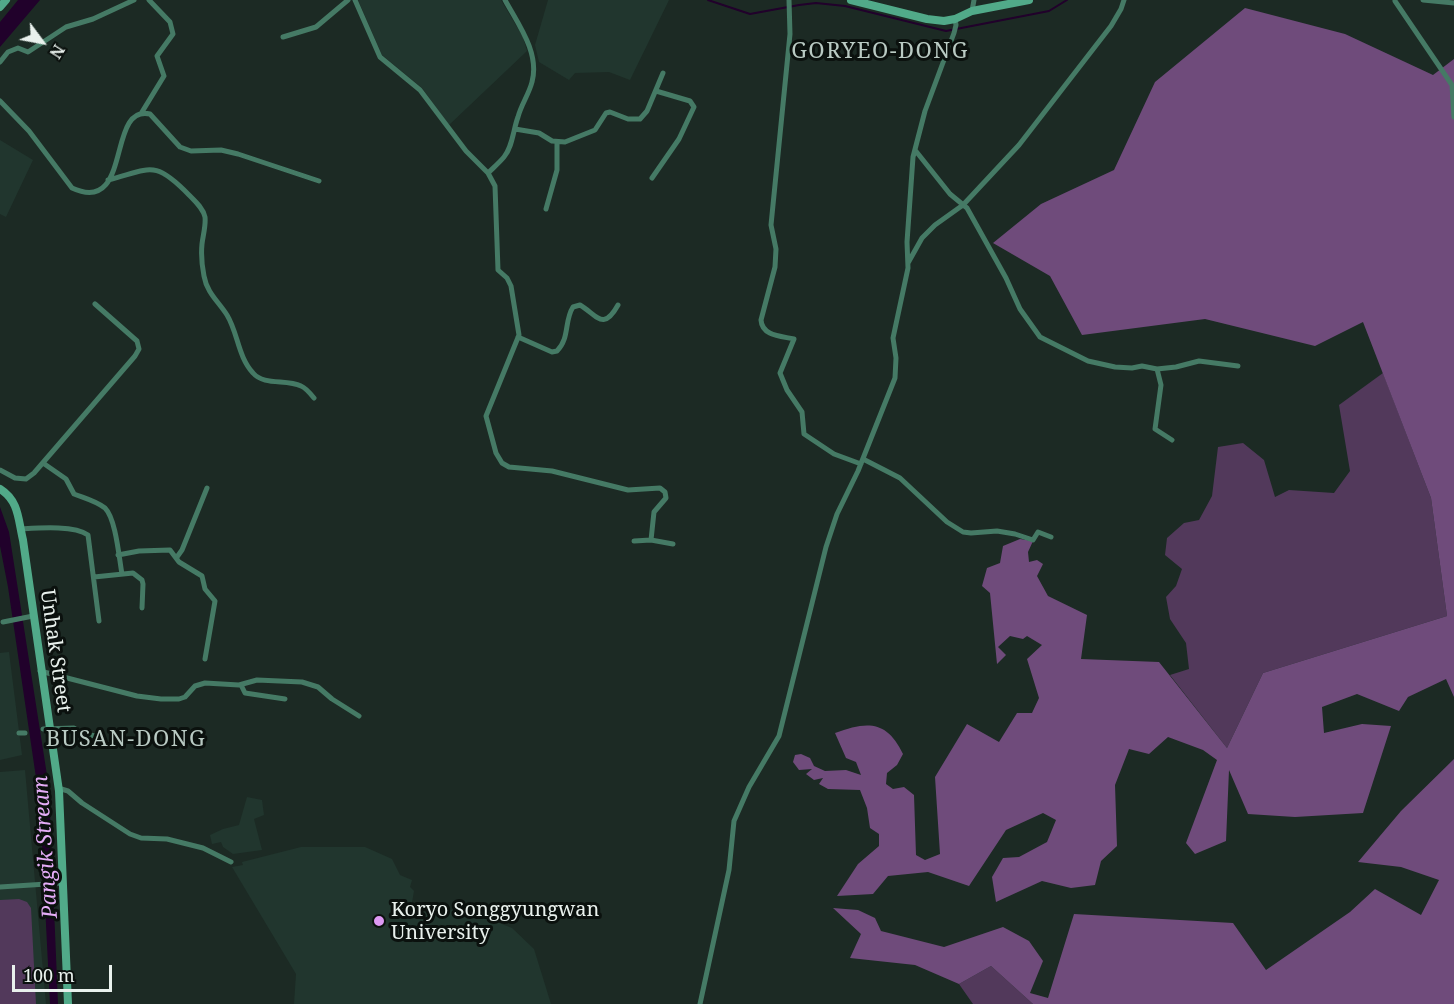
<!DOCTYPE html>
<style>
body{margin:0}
#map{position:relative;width:1454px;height:1004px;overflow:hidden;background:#1c2a24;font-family:"Noto Serif",serif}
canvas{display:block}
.north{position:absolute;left:12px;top:12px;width:60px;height:60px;-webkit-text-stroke:4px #0b110e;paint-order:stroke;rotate:122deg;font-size:16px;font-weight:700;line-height:24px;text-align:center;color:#e9f1ed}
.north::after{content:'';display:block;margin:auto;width:21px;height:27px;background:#e9f1ed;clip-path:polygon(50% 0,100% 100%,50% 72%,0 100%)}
.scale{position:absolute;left:12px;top:965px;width:100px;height:27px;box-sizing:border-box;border:3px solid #e9f1ed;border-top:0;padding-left:8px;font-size:18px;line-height:21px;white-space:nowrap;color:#e9f1ed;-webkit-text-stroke:4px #0b110e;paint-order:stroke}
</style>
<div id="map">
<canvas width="1454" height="1004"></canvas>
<div class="north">N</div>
<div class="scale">100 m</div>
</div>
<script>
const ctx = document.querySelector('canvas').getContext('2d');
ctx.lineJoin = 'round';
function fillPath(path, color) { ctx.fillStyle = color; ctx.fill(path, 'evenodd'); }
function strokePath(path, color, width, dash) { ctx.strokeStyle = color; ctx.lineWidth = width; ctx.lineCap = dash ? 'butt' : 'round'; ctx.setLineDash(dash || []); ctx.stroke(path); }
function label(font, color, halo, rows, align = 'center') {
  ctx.font = font + ' "Noto Serif",serif'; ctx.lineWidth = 6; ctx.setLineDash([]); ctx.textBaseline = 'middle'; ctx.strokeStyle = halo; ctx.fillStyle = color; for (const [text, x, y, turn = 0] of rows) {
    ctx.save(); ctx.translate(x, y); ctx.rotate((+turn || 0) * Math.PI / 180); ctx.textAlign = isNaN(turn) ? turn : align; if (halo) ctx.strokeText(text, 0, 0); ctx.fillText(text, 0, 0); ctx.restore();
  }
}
const built = new Path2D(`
 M358,0h143l22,37 4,14 -78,74 -27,-37 -40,-33z
 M548,0h121l-39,80 -21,-8 -34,1 -6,7 -30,-18 -4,-17z
 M0,140l33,20 -27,57 -6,-3z
 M9,652l13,103 -22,5v-107z
 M25,770l21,234h-46v-232z
 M247,797l15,3 2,15 -10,4 8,31 -29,4 -10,-7 -2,-5 -9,2 -2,-9 13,-6 16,-4z
 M301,847h64l27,12 8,16 12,5 -2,7 4,4 -3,17 5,5 43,-4 10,2 43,17 22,21 17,55h-257l2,-30 -64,-107 11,-2 -1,-3z`);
const green = new Path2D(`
 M1383,373l48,125 16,118 -184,57 -36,75 -57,-73 19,-6 -3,-26 -16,-24 -4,-22 10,-11 6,-17 -17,-14 2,-17 17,-15 15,-3 13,-24 6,-49 25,-4 21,17 11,37 14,-7 45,3 16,-22 -11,-66z
 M19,899l8,3 4,6 5,96h-36v-104z
 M991,966l42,38h-60l-14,-20z`);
const forest = new Path2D(`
 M1245,8l100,26 88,41 21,-16v638l-8,-18 -38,18 -9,14 -42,-17 -35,13 2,26 38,-9 29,2 -28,87 -68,4 -47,-3 -19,-44 -3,71 -31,13 -9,-11 31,-83 -14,-10 -35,-13 -19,17 -20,-5 -14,36 2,61 -16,15 -6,24 -24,3 -29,-7 -46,21 -4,-25 11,-19 16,-1 28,-15 9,-22 -13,-7 -37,17 -37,56 -41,-14 -40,4 -15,18 -36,2 21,-32 21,-18v-12l-9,-6 -3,-20 -7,-18 -32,-1 -9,-5 4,-6 -9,2 -8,-6 6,-5 -13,1 -6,-8 2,-7 6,-1 9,4 4,8 11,5 21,-1 15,5 -5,-13 -10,-4 -11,-25c32,-12 52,-13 68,21l-6,11 -10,8 -1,11 7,5 11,-2 10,8 2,60 9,5 15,-6 -5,-77 32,-53 32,18 18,-29h15l7,-15 -12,-39 15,-14 -15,-9 -4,3 -13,-3 -12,11 8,8 -9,9 -7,-71 -8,-7 5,-18 13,-5 3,-17 17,-7 13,2 -5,11 1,10 8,-2 6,4 -6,12 11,20 39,19 -6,44 78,3 68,86 36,-75 184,-57 -16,-118 -68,-176 -48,24 -110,-27 -123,16 -32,-59 -57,-33 48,-39 73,-34 41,-88z
 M1454,759v245h-421l-42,-38 -32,18 -44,-19 -65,-7 11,-24 -28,-26 25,2 17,8 6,13 63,16 59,-20 26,14 14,20 -13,32 18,5 26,-84 159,9 33,47 84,-58 25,-23 46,26 18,-35 -38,-13 -43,-5 43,-51z`);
const water = new Path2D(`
 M18,0h22l-40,47v-25z
 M0,507l9,25 40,256 9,216h-8l-10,-199 -32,-218 -8,-41z`);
const stream = new Path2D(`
 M708,0l42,14 49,-9 17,-2 29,3 101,25 103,-20 18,-11`);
const street = new Path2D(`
 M355,0l25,57 40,33 46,61 22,22 7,13 3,84 9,8 4,8 8,49 -33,81 10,37 6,10 7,4 43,4 76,19 32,-2 5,4 1,6 -12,14 -3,28 22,4
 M789,0l1,34 -19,191 5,24 -1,18 -14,53c1,16 20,16 33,19l-14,34 7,17 15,22 2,22 30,20 27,10
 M1423,0l31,3
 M1395,1l57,84 2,32
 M972,11l2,-11
 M283,37l33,-10 32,-27
 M0,62l8,-10 10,-4 10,4 38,-25 27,-8 41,-19
 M0,101l29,30 43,57c61,28 34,-84 78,-74l30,33 11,4 30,-1 17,4 81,27
 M142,112l22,-36 -7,-20 16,-22 -3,-12 -21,-22
 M515,129l24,4 13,8 13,1 30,-12 11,-17 4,-1 18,7h12l7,-8 16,-38
 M915,150l35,44 17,14 39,70 14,31 20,28 48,24 27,6 17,1 10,-2 15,3 4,16 -6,44 17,11
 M488,173c5,-5 11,-10 16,-16 9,-11 9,-27 14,-40 3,-12 11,-23 14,-35 8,-29 -14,-58 -27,-82
 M652,178l27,-39 15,-32 -4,-6 -34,-10
 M108,180c43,-11 46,-21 81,15 6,6 14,13 16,22 1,9 -2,18 -3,27 -1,10 0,22 2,32 3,17 14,25 23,39 11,18 11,42 26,58 11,13 33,6 48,13 5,2 9,7 13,12
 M546,209l11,-39v-28
 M908,263l14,-25 13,-13 28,-20 56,-60 92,-119 10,-17 3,-9
 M518,337l34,15 5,-1c13,-13 7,-30 16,-44l7,-2c17,10 23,27 38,0
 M1157,369l19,-2 23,-6 39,5
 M863,459l37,19 47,44 16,10 8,1 26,-2 18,3 18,6 5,-8 13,5
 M43,463l23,16 8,15c10,4 22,7 31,14 11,11 14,50 17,66
 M0,470l15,8 11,1 8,-6 101,-117 4,-7 -2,-8 -42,-37
 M20,529c18,-1 54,-4 68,6l11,86
 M634,541l17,-1
 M118,555l21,-4 31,-1 9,12 23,14 3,13 10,12 -10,58
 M177,557l5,-7 25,-62
 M94,577l39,-4 9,7 1,4 -1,24
 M3,622l30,-6
 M40,671l97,25 24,3h18l6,-2 10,-11 10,-3 34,2 18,-5 45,2 16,5 14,12 27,17
 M241,685l4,8 40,6
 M43,729l31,-1 9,6 20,3
 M19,733h6
 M58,788l10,3 14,12 48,31 11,4 26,1 36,9 28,14
 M0,887l62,-4
 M700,1004l29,-134 5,-49 15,-34 30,-51 47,-189 11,-33 21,-43 37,-93 1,-20 -3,-20 15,-70 -1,-26 6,-85 12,-46 29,-78 2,-8 -1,-6`);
const secondary = new Path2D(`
 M851,0l76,19 17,2 11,-2 17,-8 57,-11
 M0,7l6,-7
 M0,489c19,12 18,30 23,51l36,251 9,213`);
const markers = [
 [379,921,6,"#dd99f3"]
];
const streetNames = [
 ["Unhak Street",55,651,82]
];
const poiNames = [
 ["Koryo Songgyungwan",391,910],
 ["University",391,933]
];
const waterNames = [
 ["Pangik Stream",46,847,-94]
];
const quarterNames = [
 ["GORYEO-DONG",880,52],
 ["BUSAN-DONG",126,740]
];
fillPath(built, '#21362e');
fillPath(green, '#52395b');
fillPath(forest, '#6f4b7b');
fillPath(water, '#21012b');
strokePath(stream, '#21012b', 2);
strokePath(street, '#457a65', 5);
strokePath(secondary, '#51aa89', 8);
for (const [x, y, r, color] of markers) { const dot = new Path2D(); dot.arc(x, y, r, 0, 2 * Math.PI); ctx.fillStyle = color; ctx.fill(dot); strokePath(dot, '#0b110e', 2); }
label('20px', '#e9f1ed', '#0b110e', streetNames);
label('20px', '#e9f1ed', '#0b110e', poiNames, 'left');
label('italic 21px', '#e5adf7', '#0b110e', waterNames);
ctx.letterSpacing = '1.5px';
label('22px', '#b9cac3', '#0b110e', quarterNames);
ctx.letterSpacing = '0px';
</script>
